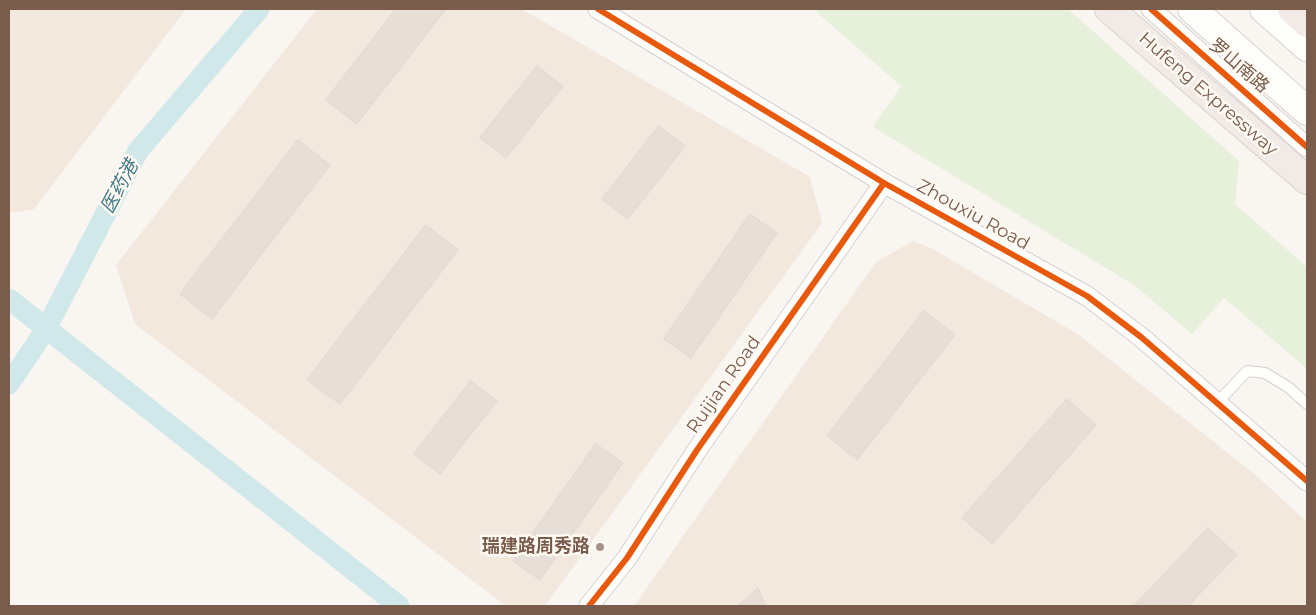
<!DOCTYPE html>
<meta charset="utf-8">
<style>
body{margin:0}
#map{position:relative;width:1316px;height:615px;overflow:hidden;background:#f9f5f0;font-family:Montserrat,sans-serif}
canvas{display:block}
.frame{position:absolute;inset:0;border:10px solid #7a5c4d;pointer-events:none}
</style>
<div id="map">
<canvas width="1316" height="615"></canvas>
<div class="frame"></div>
</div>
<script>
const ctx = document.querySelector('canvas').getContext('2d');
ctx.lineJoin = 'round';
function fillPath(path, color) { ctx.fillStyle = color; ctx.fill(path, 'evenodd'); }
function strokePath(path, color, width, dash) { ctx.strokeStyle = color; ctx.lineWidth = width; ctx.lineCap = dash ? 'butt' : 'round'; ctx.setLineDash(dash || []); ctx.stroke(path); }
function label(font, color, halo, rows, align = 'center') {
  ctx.font = font + ' Montserrat,"Noto Sans SC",sans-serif'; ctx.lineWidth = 5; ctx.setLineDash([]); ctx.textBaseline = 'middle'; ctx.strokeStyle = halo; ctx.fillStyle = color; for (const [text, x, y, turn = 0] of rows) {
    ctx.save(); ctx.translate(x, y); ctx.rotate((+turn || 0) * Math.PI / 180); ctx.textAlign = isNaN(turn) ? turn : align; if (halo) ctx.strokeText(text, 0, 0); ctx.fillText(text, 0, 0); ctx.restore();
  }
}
const residential = new Path2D(`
 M9,9h177l-152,200 -25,4z
 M317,9h205l288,168 12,46 -277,383h-39l-371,-282 -19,-59z
 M913,241l18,7 148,87 180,143 48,44v84h-673l242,-344z`);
const green = new Path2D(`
 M813,9h255l171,152 -4,43 72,63v102l-83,-71 -32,36 -58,-49 -261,-158 28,-41z`);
const canal = new Path2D(`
 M9,299l390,307
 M9,384l37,-55 92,-178 121,-142`);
const building = new Path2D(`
 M396,9h50l-89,115 -31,-24z
 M537,66l26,20 -57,72 -26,-20z
 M659,126l26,20 -57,73 -26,-20z
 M298,140l32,25 -118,154 -32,-25z
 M750,214l27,19 -86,125 -27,-19z
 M426,225l32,25 -118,154 -33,-24z
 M924,311l31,24 -98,125 -30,-24z
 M471,381l26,20 -57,73 -26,-20z
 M1067,399l29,26 -104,119 -30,-26z
 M596,444l27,19 -83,117 -27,-19z
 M1208,528l29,27 -49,51h-54z
 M758,588l8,18h-28z`);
const service = new Path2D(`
 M1217,403l30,-32 18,2 23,14 19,17`);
const minor = new Path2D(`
 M598,9l286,174 203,113 54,41 166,144
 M1151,9l156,138
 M589,606l38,-48 70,-108 187,-267`);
const secondary = new Path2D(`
 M1192,9l115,102
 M1264,9l43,38`);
const motorway = new Path2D(`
 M1109,9l198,171
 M1292,9l15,14`);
const cycleway = new Path2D(`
 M598,9l286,174 203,113 54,41 166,144
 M1151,9l156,138
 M589,606l38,-48 70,-108 187,-267`);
const markers = [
 [600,547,5,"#a69286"]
];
const streetNames = [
 ["罗山南路",1239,66,41],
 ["Hufeng Expressway",1208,94,41],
 ["Zhouxiu Road",973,215,29],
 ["Ruijian Road",724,385,-55]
];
const poiNames = [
 ["瑞建路周秀路",590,547]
];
const waterNames = [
 ["医药港",120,187,-62]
];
fillPath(residential, '#f2e8de');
fillPath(green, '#e7f0db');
strokePath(canal, '#d0e8ea', 21);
fillPath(building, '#e6ded7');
strokePath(building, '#e2d8d2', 1);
strokePath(service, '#d7d1cb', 12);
strokePath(minor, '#d7d1cb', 21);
strokePath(secondary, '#d9d2cb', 30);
strokePath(motorway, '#dad1cc', 30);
strokePath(service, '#fefefd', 10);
strokePath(minor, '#fefefd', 19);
strokePath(secondary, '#fefefd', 28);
strokePath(motorway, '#f2eae7', 28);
strokePath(cycleway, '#e8590c', 6);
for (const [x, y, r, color] of markers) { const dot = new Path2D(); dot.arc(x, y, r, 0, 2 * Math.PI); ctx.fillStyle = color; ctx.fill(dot); strokePath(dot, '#fffaf3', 2); }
label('18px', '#7a5c4d', '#fffaf3', streetNames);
label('bold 18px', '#7a5c4d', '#fffaf3', poiNames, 'right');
label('italic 19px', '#437c86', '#fffaf3', waterNames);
</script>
